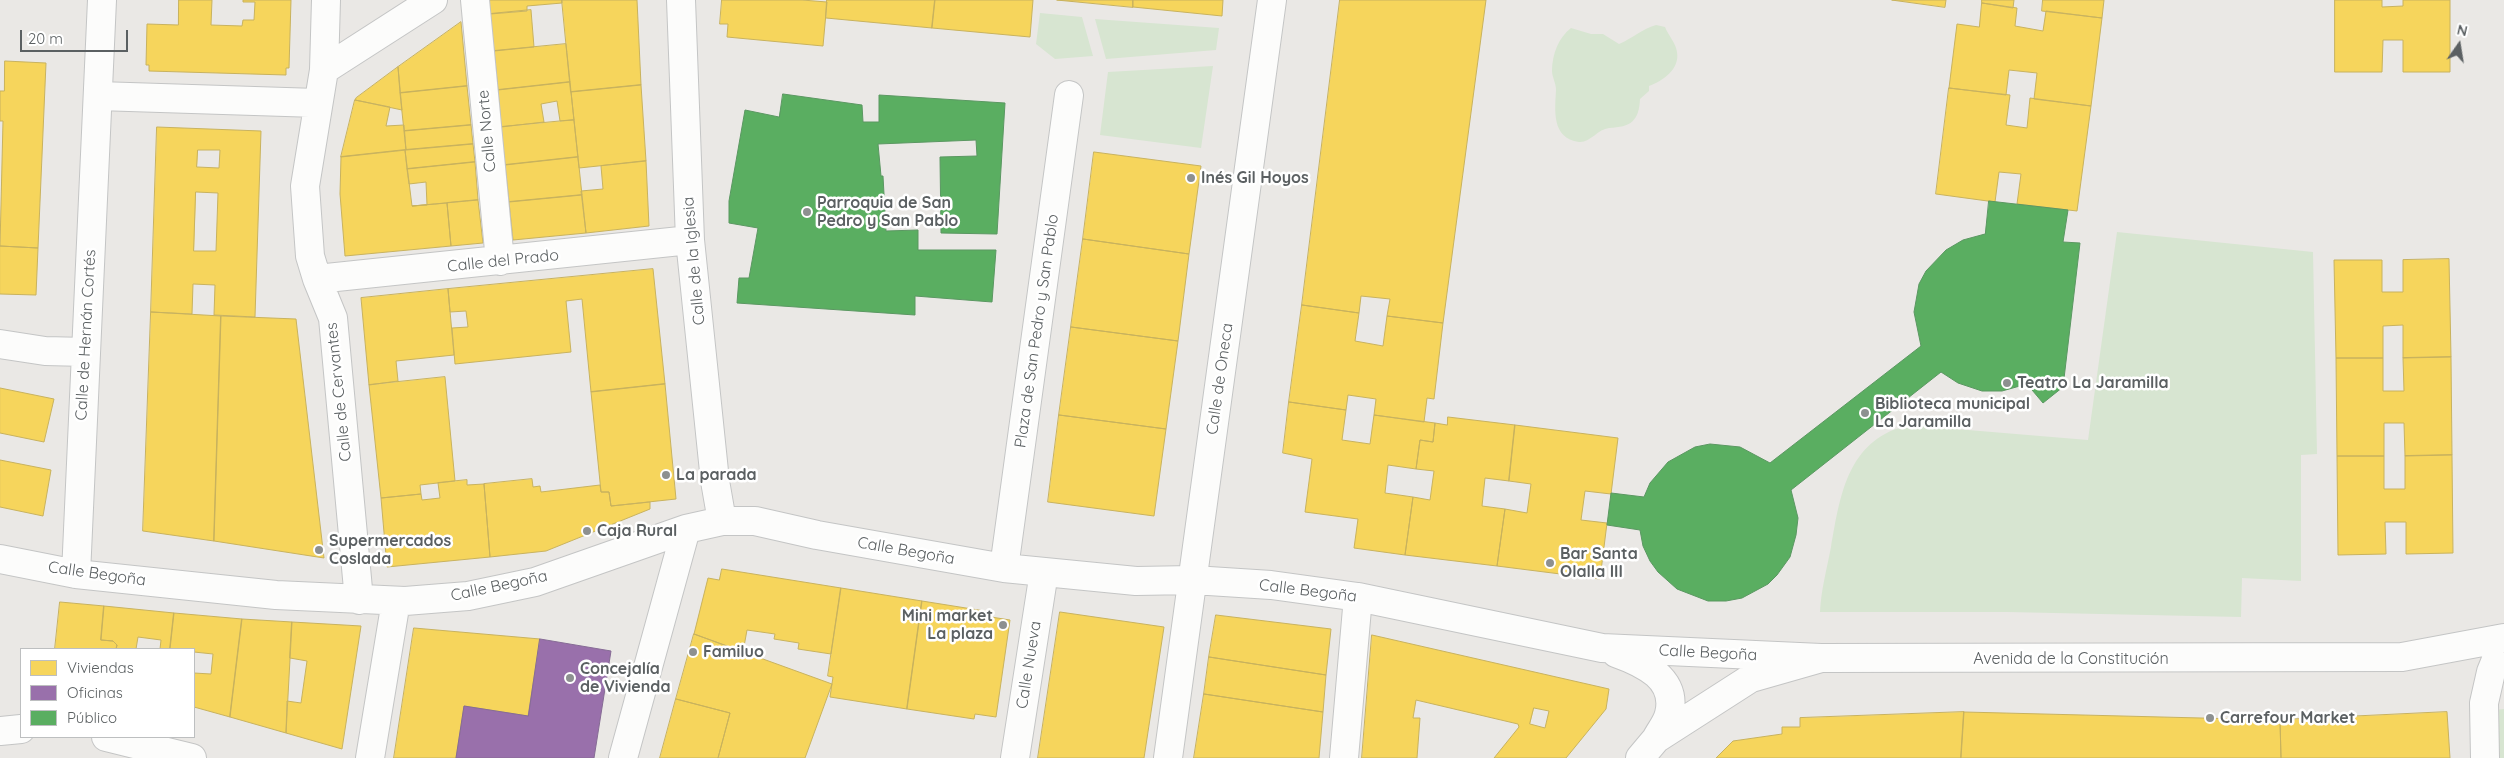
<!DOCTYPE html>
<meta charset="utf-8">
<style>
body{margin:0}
#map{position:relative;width:2504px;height:758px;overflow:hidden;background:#eae8e5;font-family:Quicksand,sans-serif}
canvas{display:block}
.legend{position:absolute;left:20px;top:648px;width:175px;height:90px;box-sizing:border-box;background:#fff;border:1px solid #bdbfc0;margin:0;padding:6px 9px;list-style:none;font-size:15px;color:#5b6062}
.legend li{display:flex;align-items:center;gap:10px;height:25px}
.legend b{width:25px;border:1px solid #bdbfc0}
.north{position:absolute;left:2434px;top:20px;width:50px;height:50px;-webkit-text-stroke:4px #fff;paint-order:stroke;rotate:13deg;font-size:14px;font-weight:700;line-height:20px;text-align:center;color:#5b6062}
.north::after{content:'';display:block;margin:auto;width:18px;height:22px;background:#5b6062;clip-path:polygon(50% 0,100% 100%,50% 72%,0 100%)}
.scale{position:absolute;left:20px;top:30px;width:108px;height:22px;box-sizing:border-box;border:2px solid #5b6062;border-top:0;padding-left:6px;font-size:15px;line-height:18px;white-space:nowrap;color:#5b6062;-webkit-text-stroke:4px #fff;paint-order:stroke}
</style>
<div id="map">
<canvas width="2504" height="758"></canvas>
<ul class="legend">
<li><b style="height:14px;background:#f6d55c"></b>Viviendas</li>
<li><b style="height:14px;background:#9970ab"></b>Oficinas</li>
<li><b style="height:14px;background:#5aae61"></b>Público</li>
</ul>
<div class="north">N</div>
<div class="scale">20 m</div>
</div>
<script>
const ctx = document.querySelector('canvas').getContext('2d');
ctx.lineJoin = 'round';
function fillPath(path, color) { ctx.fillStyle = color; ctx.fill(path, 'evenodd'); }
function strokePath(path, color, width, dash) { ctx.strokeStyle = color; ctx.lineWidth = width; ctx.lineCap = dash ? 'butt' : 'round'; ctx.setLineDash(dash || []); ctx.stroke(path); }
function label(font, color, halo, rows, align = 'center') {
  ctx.font = font + ' Quicksand,sans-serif'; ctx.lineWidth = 5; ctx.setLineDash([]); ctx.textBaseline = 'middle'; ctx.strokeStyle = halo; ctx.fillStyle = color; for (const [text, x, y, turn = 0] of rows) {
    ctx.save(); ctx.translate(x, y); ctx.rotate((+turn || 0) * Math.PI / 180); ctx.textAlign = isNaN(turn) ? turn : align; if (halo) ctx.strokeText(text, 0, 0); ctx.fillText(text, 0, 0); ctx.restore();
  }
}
const green = new Path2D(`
 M1040,13l42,4 11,39 -38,3 -19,-15z
 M1095,19l124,9 -3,22 -110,9z
 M1656,25l9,2c3,8 11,16 12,25 3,17 -14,29 -28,34v5l-9,8c-1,22 -9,28 -31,29 -11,1 -19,15 -30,14 -28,-4 -24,-32 -23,-52 0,-7 -4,-13 -4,-19 0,-17 7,-34 19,-43l20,6h12l16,10c14,-6 23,-15 37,-19z
 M1213,66l-12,82 -101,-13 8,-63z
 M2117,232l196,20 4,202 -16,1v126l-59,-3 -1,39 -234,-5h-187c1,-22 7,-44 11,-65 8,-44 14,-97 62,-117 7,-3 18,-2 27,-4l168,14z
 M2504,709v49h-7l-2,-48z`);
const homes = new Path2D(`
 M179,0h33l-1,25 31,1 1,-6h11l1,-18h-12v-2h48l-2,68h-3v7l-137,-4v-6h-3l1,-41 31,1z
 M489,0h73v3l-35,3v5l-37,3z
 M562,0h75l4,85 -70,7z
 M722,0h80l25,2 -4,44 -96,-9 1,-13h-8z
 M827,0h108l-3,28 -106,-10z
 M935,0h98l-3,37 -98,-9z
 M1057,0h76v7z
 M1133,0h90l-1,16 -89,-9z
 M1340,0h146l-43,323 -56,-7 3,-17 -29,-3 -2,17 -57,-8z
 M1892,0h54l-1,7z
 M1982,0h32l-1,8 -31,-5z
 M2043,0h61l-2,18 -60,-7z
 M2335,0h47v7l21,-1v-6h47v72h-47v-32h-20l-1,32h-47z
 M1982,3l35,5 -2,18 28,5 3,-20 56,7 -11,88 -57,-7 3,-26 -28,-3 -3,25 -57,-7 8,-64 22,3z
 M531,10l3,37 -40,4 -4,-37z
 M461,22l6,64 -67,7 -2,-26z
 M566,44l4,38 -72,8 -4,-39z
 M5,61l41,2 -8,185 -38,-2 3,-125h-3v-30h4z
 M398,67l4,43 -47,-10 1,-2z
 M570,82l4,38 -14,1 -3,-20 -16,3 3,18 -43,5 -3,-37z
 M641,85l5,76 -67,7 -8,-76z
 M467,86l4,39 -67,6 -4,-38z
 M1949,88l61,7 -4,30 21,3 3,-30 61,8 -14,105 -60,-7 4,-30 -22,-2 -4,30 -59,-8z
 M355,100l35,7 -4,19 18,-1 2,25 -65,7z
 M574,120l4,37 -73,8 -4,-38z
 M471,125l2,19 -67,6 -2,-19z
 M157,127l104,4 -6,186 -41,-2 1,-30 -22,-1 -1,30 -41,-2zM198,150h22l-1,18 -22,-1zM196,192l22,1 -2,58h-22z
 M473,144l2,18 -68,7 -2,-19z
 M405,150l7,56 35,-3 4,43 -106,10 -5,-62 1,-37z
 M1094,152l107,14 -12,88 -106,-15z
 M578,157l4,38 -73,7 -4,-37z
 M646,161l3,65 -63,7 -5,-42 22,-2 -2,-23z
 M475,162l3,38 -66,6 15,-1 -1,-23 -17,2 -2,-15z
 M582,195l4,38 -73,7 -4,-38z
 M478,200l5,43 -32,3 -4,-43z
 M1083,239l106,15 -11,87 -107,-14z
 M0,246l38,2 -2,47 -36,-1z
 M2449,259l2,98 -48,1v-33l-20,1v32h-47l-2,-98h48v32h21v-32z
 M653,269l12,115 -74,8 -9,-93 -16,2 5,51 -116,12 -3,-36 16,-1 -2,-16 -16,1 -2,-23z
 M448,289l6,66 -58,6 2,20 -29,4 -8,-87z
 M1302,305l57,8 -4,28 28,5 4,-30 56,7 -9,76 -7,-1 -3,24 -50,-7 2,-16 -28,-4 -2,15 -57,-8z
 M151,312l70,4 -7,225 -71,-10z
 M221,316l75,3 28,239 -110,-17z
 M1071,327l107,14 -12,88 -107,-14z
 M2451,357l1,98 -47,1 -1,-33h-20v33h-47l-1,-98h47v33h21l-1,-33z
 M445,377l10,104 -35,4 1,9 -40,4 -12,-113z
 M665,384l11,115 -65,7 -2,-14h-8l-10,-100z
 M0,388l54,11 -10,43 -44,-9z
 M1289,402l57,8 -4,30 28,4 4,-29 61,8 -2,19 -13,-2 -4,29 -28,-4 -3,28 28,4 -8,58 -51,-7 4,-29 -53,-7 7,-53 -29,-6z
 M1059,415l107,14 -12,87 -106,-14z
 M1448,417l67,8 -6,56 -24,-3 -3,28 23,3 -8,57 -92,-11 8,-58 17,3 4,-29 -18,-2 4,-29 13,2 2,-19 12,2z
 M1515,425l103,13 -7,56 -26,-3 -4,29 26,3 -7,56 -103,-13 8,-57 22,4 4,-29 -22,-3z
 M2452,455l1,98 -47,1v-32h-21l1,32 -48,1 -1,-99h47v33h21v-33z
 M0,460l51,10 -8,46 -43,-9z
 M532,479l1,8 7,-1 1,6 59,-7 1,7h8l2,14 39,-4v7l-104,42 -56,6 -6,-73z
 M467,480v5l17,-1 6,73 -103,10 -6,-69 40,-4 1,6 18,-2 -2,-15z
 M722,569l119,19 -10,66 -33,-5 1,-6 -25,-4 1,-5 -28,-4 -4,22 -49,-18 14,-56 11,2z
 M841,588l81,13 -15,108 -77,-12 3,-20 -5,-1z
 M922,601l69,11v5l19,3 -14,97 -21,-3 -1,5 -67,-10z
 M60,602l44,4 -3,34 12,1 4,4 -1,4h-61z
 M104,606l70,7 -4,36h-10l1,-9 -23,-3 -2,12h-20l1,-4 -4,-4 -12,-1z
 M1060,612l104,15 -20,131h-106z
 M174,613l68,6 -12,98 -36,-10v-34l17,1 2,-20 -19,-2v-3h-24z
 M1216,615l115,14 -5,46 -117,-18z
 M242,619l50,3 -6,111 -56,-16z
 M292,622l69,4 -19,123 -56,-16 1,-32 14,2 6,-42 -17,-3z
 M414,628l126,11 -12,77 -64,-10 -8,52h-62z
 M694,634l138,50 -27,74h-87l12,-45 -54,-14z
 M1372,635l237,54 -3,20 -40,49h-72l25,-31 -1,-3 -102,-24 -3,18h7l-3,40h-55zM1534,708l15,3 -4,17 -15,-4z
 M1209,657l117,18 -3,37 -119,-18z
 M1204,694l119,18 -4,46h-125z
 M676,699l54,14 -12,45h-58z
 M1964,712l-3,46h-245l17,-17 49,-7v-7h18v-9z
 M1964,712l316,8 1,38h-320z
 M2447,712l3,46h-169l-1,-38z`);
const offices = new Path2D(`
 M540,639l71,12 -17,107h-138l8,-52 64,10z`);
const public = new Path2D(`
 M783,94l79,11 1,17h16v-27l126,8 -8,131 -56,-1 -1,-76 37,-1 -1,-16 -98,4 3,32h2l3,55 32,-1v20h78l-4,52 -77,-6v19l-178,-12 2,-25h10l9,-50 -29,-5v-22l16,-91 34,7z
 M1989,201l79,9 -5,32 17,1 -17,144 -20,16 -16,-19 -25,7h-20l-24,-8 -17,-11 -150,118 7,28 -2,17 -6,22 -13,18 -9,9 -26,14 -16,3h-18l-31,-12 -19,-17 -8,-11 -7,-15 -3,-16 -33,-5 4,-32 33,4 6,-14 18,-21 27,-15 15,-3 30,3 30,16 151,-117 -7,-34 5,-28 7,-13 20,-21 17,-10 22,-6z`);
const minor = new Path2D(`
 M326,0l-2,70 -19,116 5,70 7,23 16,39 26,282
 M475,0l25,261
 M681,0l9,240 25,241 7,40
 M324,70l109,-70
 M98,96l219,7
 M317,279l373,-39
 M0,344l45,7 41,1
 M0,559l76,15 200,21 129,6 63,-5 67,-14 151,-53 36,-8h33l62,14 187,33 132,13 57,-1 78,5 87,12 244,51 219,10
 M1004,568l65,-473
 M76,574l26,-574
 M1616,653c28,10 62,26 53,61 -2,9 -9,17 -13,25
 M0,731l21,-2
 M106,737l86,21
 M370,758l26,-157
 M623,758l63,-229
 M1015,758l29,-186
 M1168,758l104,-758
 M1344,758l14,-161
 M1640,758l16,-19 95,-61 70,-20 581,-1 102,-19
 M2485,758l-1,-55 7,-31 13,-32`);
const markers = [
 [1191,178,5,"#8d9090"],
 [807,212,5,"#8d9090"],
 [2007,383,5,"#8d9090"],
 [1865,413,5,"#8d9090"],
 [666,475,5,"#8d9090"],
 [587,531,5,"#8d9090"],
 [319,550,5,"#8d9090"],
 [1550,563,5,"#8d9090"],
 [1003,625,5,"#8d9090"],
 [693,652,5,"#8d9090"],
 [570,678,5,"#8d9090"],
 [2210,718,5,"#8d9090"]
];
const streetNames = [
 ["Calle Norte",487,131,-95],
 ["Calle del Prado",503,261,-6],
 ["Calle de la Iglesia",694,261,-95],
 ["Plaza de San Pedro y San Pablo",1037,331,-82],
 ["Calle de Hernán Cortés",86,335,-87],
 ["Calle de Oneca",1220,379,-82],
 ["Calle de Cervantes",339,392,-96],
 ["Calle Begoña",906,551,10],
 ["Calle Begoña",97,574,8],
 ["Calle Begoña",499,586,-12],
 ["Calle Begoña",1308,591,7],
 ["Calle Begoña",1708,653,3],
 ["Avenida de la Constitución",2071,659],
 ["Calle Nueva",1029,665,-81]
];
const poiNames = [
 ["Inés Gil Hoyos",1201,178],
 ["Parroquia de San",817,203],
 ["Pedro y San Pablo",817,221],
 ["Teatro La Jaramilla",2017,383],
 ["Biblioteca municipal",1875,404],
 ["La Jaramilla",1875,422],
 ["La parada",676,475],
 ["Caja Rural",597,531],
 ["Supermercados",329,541],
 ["Coslada",329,559],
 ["Bar Santa",1560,554],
 ["Olalla III",1560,572],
 ["Mini market",993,616,"right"],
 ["La plaza",993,634,"right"],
 ["Familuo",703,652],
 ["Concejalía",580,669],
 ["de Vivienda",580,687],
 ["Carrefour Market",2220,718]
];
fillPath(green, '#d7e5d1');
fillPath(homes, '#f6d55c');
strokePath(homes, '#c8b25e', 1);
fillPath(offices, '#9970ab');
strokePath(offices, '#866b95', 1);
fillPath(public, '#5aae61');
strokePath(public, '#5a9761', 1);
strokePath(minor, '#c4c5c5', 30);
strokePath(minor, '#fcfcfb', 28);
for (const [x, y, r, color] of markers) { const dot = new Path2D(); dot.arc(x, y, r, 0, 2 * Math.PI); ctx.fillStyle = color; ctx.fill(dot); strokePath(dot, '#fff', 2); }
label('16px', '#5b6062', '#fff', streetNames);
label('bold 16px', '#5b6062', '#fff', poiNames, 'left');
</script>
